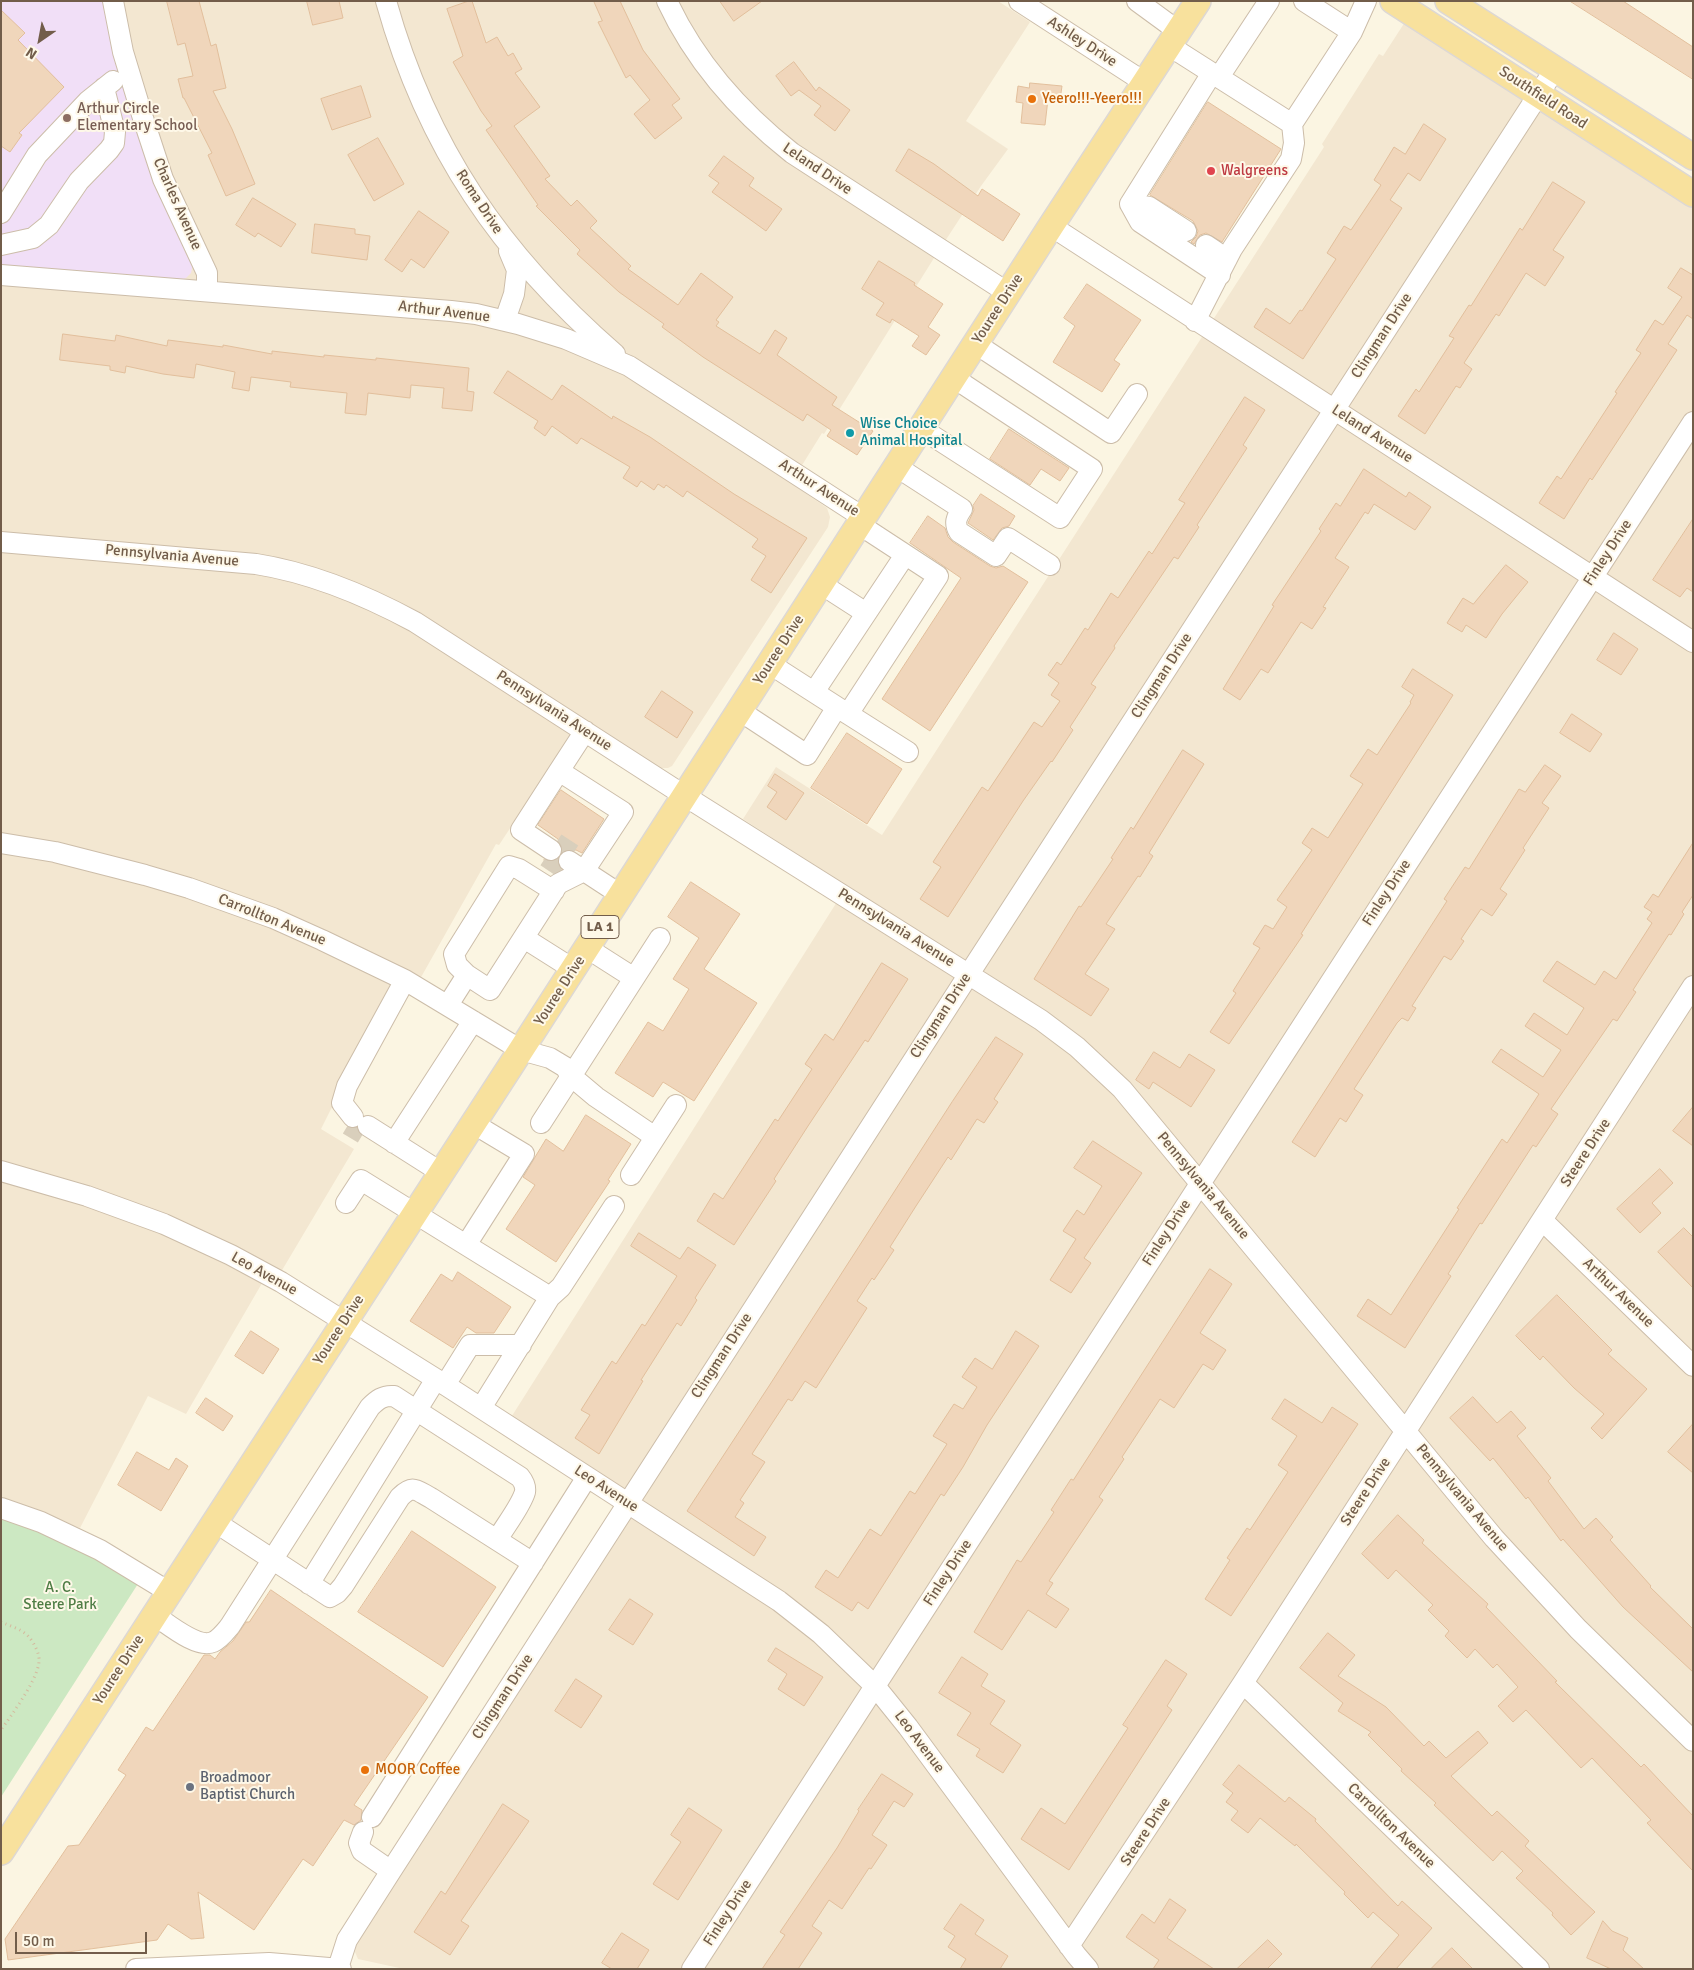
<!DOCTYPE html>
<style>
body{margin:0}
#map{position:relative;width:1694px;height:1970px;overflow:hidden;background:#fbf5e2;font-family:Signika,sans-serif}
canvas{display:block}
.frame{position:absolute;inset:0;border:2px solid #725d4a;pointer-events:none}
.north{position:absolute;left:15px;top:15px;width:50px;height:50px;-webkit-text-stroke:4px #fef8e8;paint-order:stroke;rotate:213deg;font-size:14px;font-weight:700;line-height:20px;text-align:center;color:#725d4a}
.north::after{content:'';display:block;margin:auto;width:18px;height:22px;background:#725d4a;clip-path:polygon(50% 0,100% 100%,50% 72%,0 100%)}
.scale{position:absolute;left:15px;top:1932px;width:132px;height:22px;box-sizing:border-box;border:2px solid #725d4a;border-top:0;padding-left:6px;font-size:15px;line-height:18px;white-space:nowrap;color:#725d4a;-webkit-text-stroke:4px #fef8e8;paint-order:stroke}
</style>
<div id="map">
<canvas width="1694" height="1970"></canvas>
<div class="frame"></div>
<div class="north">N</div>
<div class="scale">50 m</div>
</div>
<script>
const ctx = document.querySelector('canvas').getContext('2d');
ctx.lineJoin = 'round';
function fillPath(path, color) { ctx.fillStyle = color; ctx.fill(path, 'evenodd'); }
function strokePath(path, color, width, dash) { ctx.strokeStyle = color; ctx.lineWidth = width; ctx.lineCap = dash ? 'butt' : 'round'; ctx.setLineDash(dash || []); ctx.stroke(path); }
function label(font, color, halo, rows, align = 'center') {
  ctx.font = font + ' Signika,sans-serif'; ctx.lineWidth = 4; ctx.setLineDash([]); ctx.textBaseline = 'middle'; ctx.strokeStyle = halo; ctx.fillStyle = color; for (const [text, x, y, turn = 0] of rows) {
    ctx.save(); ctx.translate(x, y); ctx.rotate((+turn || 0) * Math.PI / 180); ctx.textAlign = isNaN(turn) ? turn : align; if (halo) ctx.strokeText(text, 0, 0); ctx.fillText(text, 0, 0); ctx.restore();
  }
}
const residential = new Path2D(`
 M1,1h997l32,21 -64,99 42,28 -27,37 -47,72 -110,176 -2,-1 -31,50 36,25 3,9 -2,10 -156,239 -4,2h-10l-76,-48 -83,125 -3,-1 -76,135 -28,8 -71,142 33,20 -73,123 -9,-6 -86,148 -38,-18 -68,132 -79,-31z
 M1405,22l288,184v1763h-1289l-46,-10 -3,-7 1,-8 284,-440 -130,-85 337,-533 -104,-67 33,-52 106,68 442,-688 -2,-3 57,-90 4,2z`);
const education = new Path2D(`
 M1,1h104l88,263 -2,9 -5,5 -5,2 -180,-13z`);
const green = new Path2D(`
 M1,1508l142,68 -142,221z`);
const building = new Path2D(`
 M167,1h32l12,45 5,-2 10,44 -13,3 19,38 23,55 -29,12 -18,-41 4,-2 -28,-55h-1l-5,-19 15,-3 -8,-33 -7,2z
 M307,1h32l4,17 -30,7z
 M469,1h3l14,42 11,-6 11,19 5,-3 9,16 -7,4 25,34 -26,19 36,50 -5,3 26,27 6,-6 20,21 -7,7 41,38 -3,3 50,36 23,-32 32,24 -17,23 3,2 -3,4 44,28 15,-24 12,8 -10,17 60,42 -5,8 41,26 -16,24 -30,-19 4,-6 -24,-16 -4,7 -100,-64 -41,-30 2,-3 -45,-32 -42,-38 3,-4 -44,-44 2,-1 -52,-75 6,-4 -11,-15 -28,-49 10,-6 -16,-47z
 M594,1h26l23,49 37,49 -8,6 10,13 -27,21 -21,-25 16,-14 -20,-25 -4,3 -28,-56 4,-1z
 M720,1h42l-28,20z
 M1570,1h53l70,46v32z
 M1,10l24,23 -7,7 46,47 -45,46 3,2 -12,17 -9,-6z
 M794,62l22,29 3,-4 31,23 -15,21 -21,-16 7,-9 -22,-16 -8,6 -15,-20z
 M1030,83l32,3 -2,14 -12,-1 -3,26 -24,-2 2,-20 -7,-1 2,-16 11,2z
 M361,86l10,31 -39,13 -11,-31z
 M1208,102l73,47 -59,93 -16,-9 -6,2 -6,9 -3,-2 5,-5 2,-6 -5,-10 -43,-26z
 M1424,124l22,15 -26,42 -12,-8 -18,27 12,8 -99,151 -49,-32 12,-19 24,16 10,-14 2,1 34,-52 -9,-6 17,-27 7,4 30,-45 -7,-5 20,-33 11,7z
 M378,138l26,46 -30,17 -26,-46z
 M909,149l25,15 44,32 4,-7 38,25 -17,27 -107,-70z
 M724,156l30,22 -5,8 33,23 -16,22 -54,-39 7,-9 -10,-7z
 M1553,182l32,20 -32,48 11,7 -19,29 -19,-13 -27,43 -3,-2 -32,49 8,6 -12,19 -4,-2 -31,48 -27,-18 18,-27 3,3 35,-54 -5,-2 20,-31 2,1 49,-78 2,2z
 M253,198l43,26 -15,23 -23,-14 -3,4 -19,-12z
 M419,211l30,21 -25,36 -13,-9 -9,13 -17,-12z
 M315,224l40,5v5l15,2 -3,24 -55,-7z
 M879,261l36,22 -1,2 29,19 -15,23 12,8 -14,20 -14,-9 7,-10 -27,-17 -2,4 -14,-8 8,-12 -22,-14z
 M1681,268l12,7v44l-6,-4 -19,29 9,6 -85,130 -2,-2 -26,41 -25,-16 18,-27 4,3 56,-86 -2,-1 26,-39 -5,-3 19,-30 8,5 19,-28 -14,-9z
 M1087,284l54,36 -27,40 6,4 -18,28 -49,-30 22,-36 -11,-8z
 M63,334l52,7 1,-6 51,11 1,-6 55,7v-2l49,9v-3l52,6v-2l52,5v-2l93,10 -2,23 7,1 -2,19 -30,-3 2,-20 -33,-3 -1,13 -42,-5 -2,22 -21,-2 2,-20 -57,-6 1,-5 -40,-5 -2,14 -17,-3 3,-16 -39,-8 -2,14 -31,-4 -37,-8 -1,7 -15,-3v-4l-50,-6z
 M508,371l44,29 10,-15 50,34 1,-3 37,21 84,57 73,44 -36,55 -20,-13 15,-24 -14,-9 6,-8 -71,-48 -4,6 -17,-12 -2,3 -6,-4 -4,6 -13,-9 -4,6 -14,-9 7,-11 -49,-29 -4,6 -25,-18 -7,10 -11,-8 4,-7 -44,-28z
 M1245,397l20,13 -22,35 4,3 -50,77 2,2 -21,32 -4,-2 -60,89 1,2 -24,36 5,3 -26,40 3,3 -21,32 -1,-1 -28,40 -75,116 -28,-18 21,-32 -8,-5 49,-75 6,4 46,-69 8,5 18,-26 -9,-6 8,-12 -11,-8 9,-13 4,3 24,-37 3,2 23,-37 7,5 31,-47 3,3 33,-51 -6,-3z
 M1009,429l60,39 -9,13 -19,-12 -11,16 -40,-26z
 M1364,469l42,28 3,-5 22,15 -16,23 -41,-26 -6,10 -3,-2 -30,46 14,9 -26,40 3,1 -14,21 -11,-7 -33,51 -7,-4 -21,31 -17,-11 51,-83 -2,-1 49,-74 -2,-2 17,-26 4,3z
 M981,494l34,22 -6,10 -7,2 -9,12 -25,-17 6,-13 -1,-4z
 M928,516l17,12 3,9 5,5 37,24 6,2 7,-2 25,16 -98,149 -48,-32 79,-121 -51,-35z
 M1693,519v73l-6,-4 -7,9 -27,-17z
 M1506,565l22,17 -26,32 -16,24 -20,-13 -4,7 -15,-9 16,-25 10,6z
 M1614,633l24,16 -17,26 -24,-15z
 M1413,669l40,26 -152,239 2,1 -74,109 -19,-12 26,-39 -3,-2 27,-43 -7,-4 12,-19 8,4 14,-22 -10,-7 35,-50 -10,-7 10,-15 16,10 35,-54 -13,-8 18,-27 9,6 34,-52 -1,-1 4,-7 -12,-8z
 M662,691l31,21 -16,26 -32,-21z
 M1572,714l30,20 -12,18 -30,-19z
 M847,733l55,36 -35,55 -56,-36z
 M1183,750l21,14 -55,89 4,3 -13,21 -2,-1 -32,48 9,5 -30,45 24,15 -18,27 -57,-37 45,-73 2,1 32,-48 -2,-1 20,-31 2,2z
 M1545,765l16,11 -19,27 7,5 -26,40 2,2 -25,39 7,5 -15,22 -11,-7 -20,30 3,2 -13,19 -7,-4 -32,50 4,2 -8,13 -6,-3 -5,5 -43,66 9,6 -17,27 -6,-4 -25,39 -23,-15 155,-241 -3,-2 21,-32 4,2 50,-80 6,3z
 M775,774l29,19 -18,27 -19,-13 10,-15 -9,-6z
 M561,790l43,29 -22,34 -6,-3 -13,1 -5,-12 -20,-14z
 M1693,843v52l-11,17 2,2 -13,21 -2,-1 -36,56 3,2 -19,29 -4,-2 -62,90 7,5 -22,33 -3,-2 -51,79 -2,-1 -32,51 3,2 -46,72 -48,-32 11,-17 23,16 68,-106 -2,-1 45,-69 5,4 32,-49 -47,-32 9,-13 42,28 18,-27 -36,-24 9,-13 33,22 17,-27 -41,-27 14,-20 38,24 9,-14 12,8 36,-56 -5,-4 5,-7 -8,-5 9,-13 5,3z
 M544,860l7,2 6,-2 4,9z
 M691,882l49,32 -36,55 53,34 -63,98 -31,-19 -10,15 -38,-24 33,-51 15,9 26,-42 -16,-10 26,-41 -31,-21z
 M882,963l26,16 -40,63 -3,-2 -57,86 -34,53 2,2 -42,64 -37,-24 17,-28 9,6 52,-80 3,2 34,-52 -7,-5 20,-30 8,6z
 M996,1037l27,17 -29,45 4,3 -14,21 -7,-4 -26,41 -3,-3 -32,49 -26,41 4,3 -20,30 -2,-2 -15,23 10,7 -51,80 -11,-7 -13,20 -4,-2 -36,55 13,8 -25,38 4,3 -9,14 31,20 -12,19 -67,-45 82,-125 183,-284z
 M1154,1052l26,16 9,-14 26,16 -24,37 -38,-25 -4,7 -13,-9z
 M1693,1107v39l-20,-15z
 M586,1115l45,29 -23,36 2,1 -54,81 -50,-33 29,-44 -12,-8 23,-38 17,12z
 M1093,1141l49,32 -58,85 7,5 -20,30 -21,-13 26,-41 -13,-8 14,-21 7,5 18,-29 -28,-18z
 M1660,1169l13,14 -21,20 9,10 -21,20 -23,-24z
 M1684,1228l9,9v51l-35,-36z
 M639,1233l41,26 8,-12 28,18 -21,33 2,2 -16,26 -4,-3 -36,57 2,1 -44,73 -24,-16 15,-23 -9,-5 31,-49 4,3 26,-40 3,2 32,-50 -46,-30z
 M1210,1269l22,15 -32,49 26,17 -13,20 -10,-6 -29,44 -14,-9 -38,58 2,2 -25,38 4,3 -54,81 4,2 -7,11 23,15 -13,19 -28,-18 -26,40 -28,-18 43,-72 4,2 33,-50 -3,-2 20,-31 2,1z
 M458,1272l53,35 -17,26h-18l-9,-6 -14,21 -43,-27 31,-47 11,7z
 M1557,1295l55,55 -4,4 39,35 -45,50 -11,-11 13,-14 -30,-26 -31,-32 -3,4 -24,-24z
 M251,1331l28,18 -16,25 -28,-18z
 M1016,1331l23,15 -52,79 -24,42 -19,29 -3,-2 -73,115 -10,-7 -6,9 -37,-24 11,-17 12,8 32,-49 11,7 29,-45 5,3 32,-50 -14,-8 21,-32 9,5 14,-22 -15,-10 13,-19 17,11z
 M1473,1397l24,26 14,-12 15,17 -9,8 34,42 -3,3 36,48 12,-11 17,19 -3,3 41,46 -1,1 43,42v43l-70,-65 -60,-68 -2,2 -33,-44 -2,2 -33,-41 -3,3 -40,-43z
 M206,1398l27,18 -10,15 -27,-18z
 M1285,1399l37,24 10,-16 26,17 -127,192 -26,-17 25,-39 -3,-2 20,-30 3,2 38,-58 -10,-7 19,-29 -25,-17z
 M1693,1424v49l-25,-21z
 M137,1452l32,18 7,-12 12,8 -27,45 -43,-26z
 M1398,1515l26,25 -2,3 66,61 -2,3 71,74 -2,1 86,85 3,-3 49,52v55l-46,-48 4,-3 -59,-62 -11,10 -55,-58 -13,12 -15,-16 20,-19 -21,-23 -4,4 -18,-19 -8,9 -22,-22 4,-5 -21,-21 5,-5 -37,-35 -8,9 -26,-25z
 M412,1531l84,56 -53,80 -85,-55z
 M271,1590l157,107 -74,108 8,5 -1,10 -7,5 -10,-5 -31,46 -10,-7 -49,71 -56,-38 6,46 -13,1 -23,-15 -11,16 -149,20 -3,-21 63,-93 11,-1 47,-70 -8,-5 28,-43 7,4 51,-76h6l5,4 5,-7 13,-11 13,-19h3z
 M630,1599l23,15 -20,31 -24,-15z
 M1328,1633l27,22 -17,21 48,31 38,39 5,-5 17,17 32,-27 10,12 -37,33 41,40 5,-5 32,30 -4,5 70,66 -24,23 -19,-20 1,-2 -37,-35 7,-7 -21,-20 -9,10 -59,-56 2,-2 -35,-32 1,-2 -34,-34 3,-3 -33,-21 5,-8 -43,-35z
 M776,1648l47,29 -19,29 -26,-17 9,-15 -19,-13z
 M962,1657l26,17 -7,12 24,15 -15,23 31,21 -18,28 -27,-17 4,-7 -23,-14 14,-22 -32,-20z
 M1166,1660l21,14 -20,32 5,4 -103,160 -48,-31 20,-31 24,16 63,-96 -5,-3z
 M576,1679l26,17 -21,32 -26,-17z
 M1239,1765l46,37 4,-5 27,22 -1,2 83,85 4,-5 30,27 -36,41h-26l29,-34 -26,-23 -5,6 -24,-24 1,-2 -49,-48 -1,2 -35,-28 -12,15 -17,-13 7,-9 -12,-9 7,-9 -10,-8z
 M882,1774l31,20 -9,13 -10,-6 -22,34 15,10 -16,24 -2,-1 -27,41 -13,-9 -17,26 10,7 -24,36h-36l23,-34 -5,-3 57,-84 22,-37 -1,-1z
 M503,1804l26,17 -68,100 8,5 -19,29 -36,-23 27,-41 4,3z
 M689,1808l33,22 -44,70 -25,-16 28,-42 -10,-7z
 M1170,1899l16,11 -19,28 47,31h-61l6,-9 -33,-23 16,-23 12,9z
 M961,1904l23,16 -9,14 33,22 -8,13h-40l6,-10 -18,-12 7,-11 -11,-7z
 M1603,1921l9,10 16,7 -5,12 21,19h-33l-24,-11z
 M622,1933l27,17 -12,19h-25l-10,-6z
 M1268,1940l14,14 -15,15h-30z
 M1452,1948l21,21h-42z`);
const minorTunnel = new Path2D(`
 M556,843l17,11
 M546,857l18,12
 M348,1125l15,9`);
const path = new Path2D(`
 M1,1622c9,4 21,7 28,15 5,6 11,17 10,25 -2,19 -27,52 -38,68`);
const minor = new Path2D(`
 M113,1l10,51 20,66 20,61 44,94v18
 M386,1c41,147 115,254 229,353
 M667,1c28,60 73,111 125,152l216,140
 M1019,1l125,81
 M1137,1l41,30
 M1304,1l48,31
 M1168,45l124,79
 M1219,77l50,-76
 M1130,204l10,18 80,53
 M1,213l36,-58 51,-54 25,-20
 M1051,226l642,416
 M1186,231l-37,-24 -19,-3 82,-131
 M1,245l32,-7 16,-13 30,-44 30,-31 5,-7 1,-11 -11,-44
 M1206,245l21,14
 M1,275l450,36 25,3 42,10 48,15 63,27 235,152
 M505,320l9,-26 3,-24 -8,-19
 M1195,321l37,-72 59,-90 3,-16 -2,-19 60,-92 14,-31
 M976,344l135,89 26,-39
 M922,429l138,89 32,-49 -138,-91
 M897,467l65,42c-6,9 -8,14 -3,23l37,24 12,-18 42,27
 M1,542l255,22c57,9 109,31 159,58l270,174 356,224 36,27 45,42 372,449 84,91 115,112
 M821,584l45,29
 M814,692l91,-137
 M837,707l71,45
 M740,711l67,44 30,-48 -67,-43
 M848,714l90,-138 -78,-51
 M559,771l26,-40
 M1,843l54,9 90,23 44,13 84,30 49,22 83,40 116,70 29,8 15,9 6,9 25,21 59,40
 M569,861l52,34
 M524,938l49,31
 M587,948l47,30
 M467,975l-10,-10 -3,-11 55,-88 10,3 35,22
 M448,1005l19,-30 23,15 68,-106 26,-13 39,-59 -64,-41 -38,59 30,20
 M353,1117l-11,-14 5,-17 58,-106
 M541,1123l119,-185
 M368,1126l74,47
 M394,1143l79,-122
 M1,1171l86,25 77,28 67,31 50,27 155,97 343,222 42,33 54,52 33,41 168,228 12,14
 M631,1175l45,-70
 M346,1203l15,-23 189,117 -69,111
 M1543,1221l150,145
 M466,1245l58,-91 -50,-30
 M550,1297l11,-10 53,-81
 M445,1385l25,-40h51
 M1,1508l40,14 59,28 69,42
 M215,1522l115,75 7,-4 6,-7 57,-89c13,-13 16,-7 31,1l102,65
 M309,1584l127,-205
 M154,1615c14,9 43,34 59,27 7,-3 12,-10 17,-16l140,-219c7,-7 13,-12 24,-11l126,81c4,5 6,9 5,15 -4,14 -20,34 -28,48
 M1243,1683l296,286
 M372,1817l215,-340
 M363,1832l-4,11 3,8 29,20
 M1069,1946l174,-263 450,-697
 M338,1968l9,-28 44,-69 578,-897 586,-905
 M136,1969l133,-6 72,6
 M692,1969l1001,-1547`);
const major = new Path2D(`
 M1393,1l300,193
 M1448,1l245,156
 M1,1852l520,-802 530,-824 147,-225`);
const markers = [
 [1032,99,5,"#e8710a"],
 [67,118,5,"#8d6e63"],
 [1211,171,5,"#e0444e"],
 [850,433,5,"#0f9aa8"],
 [365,1770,5,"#e8710a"],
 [190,1787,5,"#6b7280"]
];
const shields = [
 [600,927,38]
];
const shieldNames = [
 ["LA 1",600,927]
];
const streetNames = [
 ["Ashley Drive",1082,42,33],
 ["Southfield Road",1543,98,33],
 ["Leland Drive",817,169,34],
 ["Roma Drive",479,202,57],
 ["Charles Avenue",177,204,66],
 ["Youree Drive",998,309,-57],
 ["Arthur Avenue",444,312,7],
 ["Clingman Drive",1382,336,-57],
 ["Leland Avenue",1372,434,33],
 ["Arthur Avenue",819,488,33],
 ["Finley Drive",1608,553,-57],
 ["Pennsylvania Avenue",172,556,5],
 ["Youree Drive",779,650,-57],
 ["Clingman Drive",1162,676,-57],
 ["Pennsylvania Avenue",554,711,33],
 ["Finley Drive",1387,893,-57],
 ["Carrollton Avenue",272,920,22],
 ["Pennsylvania Avenue",896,928,32],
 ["Youree Drive",560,991,-57],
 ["Clingman Drive",941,1016,-57],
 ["Steere Drive",1586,1153,-57],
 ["Pennsylvania Avenue",1203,1186,50],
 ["Finley Drive",1167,1233,-57],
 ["Leo Avenue",264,1274,29],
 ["Arthur Avenue",1618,1293,44],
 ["Youree Drive",339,1330,-57],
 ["Clingman Drive",722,1356,-57],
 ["Leo Avenue",606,1489,33],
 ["Steere Drive",1366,1492,-57],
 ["Pennsylvania Avenue",1462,1498,50],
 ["Finley Drive",948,1573,-57],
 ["Youree Drive",119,1670,-57],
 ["Clingman Drive",503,1697,-57],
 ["Leo Avenue",919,1742,53],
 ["Carrollton Avenue",1391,1826,44],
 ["Steere Drive",1146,1832,-57],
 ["Finley Drive",728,1913,-57]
];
const foodNames = [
 ["Yeero!!!-Yeero!!!",1042,99],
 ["MOOR Coffee",375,1770]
];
const educationNames = [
 ["Arthur Circle",77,109],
 ["Elementary School",77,126]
];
const healthNames = [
 ["Walgreens",1221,171]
];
const cultureNames = [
 ["Wise Choice",860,424],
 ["Animal Hospital",860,441]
];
const parkNames = [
 ["A. C.",60,1588],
 ["Steere Park",60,1605]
];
const worshipNames = [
 ["Broadmoor",200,1778],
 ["Baptist Church",200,1795]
];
fillPath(residential, '#f3e7d1');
fillPath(education, '#f1dff7');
fillPath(green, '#cce8c2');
fillPath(building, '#f0d6bb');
strokePath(building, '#e2bf9c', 1);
strokePath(minorTunnel, '#d9cfbc', 20, [20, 10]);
strokePath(minor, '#ccbda9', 22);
strokePath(major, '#ddd8d4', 28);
strokePath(path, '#d4ba9e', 3, [1, 4]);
strokePath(minor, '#fff', 20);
strokePath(major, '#f8e19d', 25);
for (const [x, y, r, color] of markers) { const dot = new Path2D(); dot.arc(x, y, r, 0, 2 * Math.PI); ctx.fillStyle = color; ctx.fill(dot); strokePath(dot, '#fef8e8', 2); }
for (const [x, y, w] of shields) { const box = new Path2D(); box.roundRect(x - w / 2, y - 11.5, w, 23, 4); ctx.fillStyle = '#fef8e8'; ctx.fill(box); strokePath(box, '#725d4a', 1); }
label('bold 14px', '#725d4a', null, shieldNames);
label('15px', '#725d4a', '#fef8e8', streetNames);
label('15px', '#c56008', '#fef8e8', foodNames, 'left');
label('15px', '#785e54', '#fef8e8', educationNames, 'left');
label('15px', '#be3a42', '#fef8e8', healthNames, 'left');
label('15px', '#0d838f', '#fef8e8', cultureNames, 'left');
label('15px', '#4f7d45', '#fef8e8', parkNames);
label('15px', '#5b616d', '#fef8e8', worshipNames, 'left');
</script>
